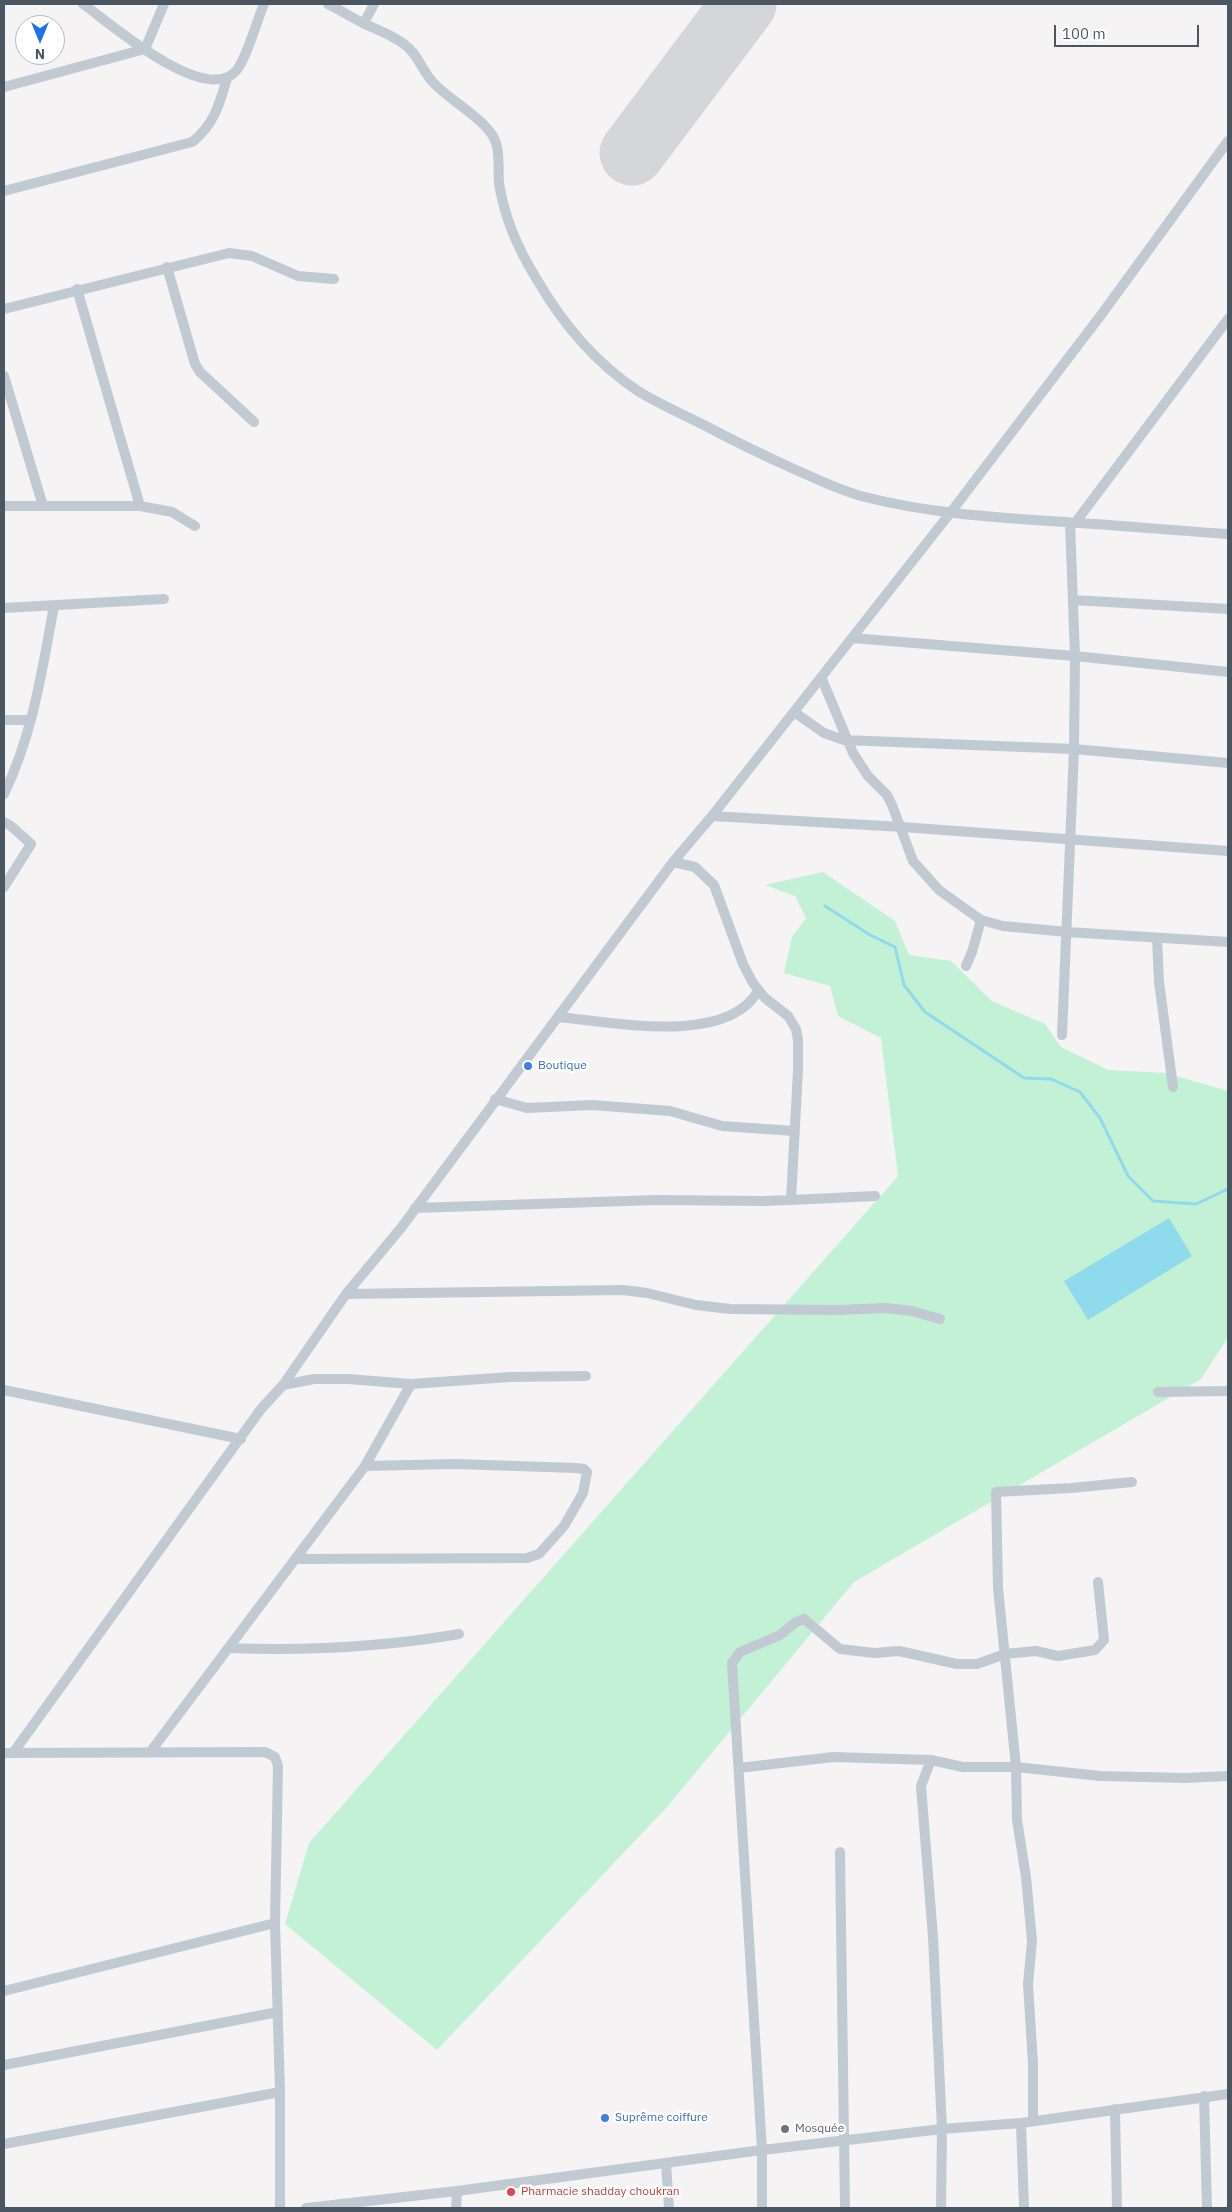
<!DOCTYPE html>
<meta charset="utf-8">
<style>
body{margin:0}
#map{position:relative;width:1232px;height:2212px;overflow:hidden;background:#f5f3f3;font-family:"IBM Plex Sans",sans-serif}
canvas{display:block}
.frame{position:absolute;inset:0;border:5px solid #4a5661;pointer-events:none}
.north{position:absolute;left:15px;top:15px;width:50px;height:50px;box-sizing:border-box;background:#fff;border:1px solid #b7bbc0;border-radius:50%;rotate:180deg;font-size:14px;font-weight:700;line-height:20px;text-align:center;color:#4a5661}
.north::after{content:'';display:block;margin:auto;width:18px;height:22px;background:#1a73e8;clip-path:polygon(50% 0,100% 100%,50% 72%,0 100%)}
.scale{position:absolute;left:1054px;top:25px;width:145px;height:22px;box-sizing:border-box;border:2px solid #4a5661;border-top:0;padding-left:6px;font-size:15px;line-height:18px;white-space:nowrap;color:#4a5661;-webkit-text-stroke:4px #fff;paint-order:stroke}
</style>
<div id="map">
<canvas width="1232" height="2212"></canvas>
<div class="frame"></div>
<div class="north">N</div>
<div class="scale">100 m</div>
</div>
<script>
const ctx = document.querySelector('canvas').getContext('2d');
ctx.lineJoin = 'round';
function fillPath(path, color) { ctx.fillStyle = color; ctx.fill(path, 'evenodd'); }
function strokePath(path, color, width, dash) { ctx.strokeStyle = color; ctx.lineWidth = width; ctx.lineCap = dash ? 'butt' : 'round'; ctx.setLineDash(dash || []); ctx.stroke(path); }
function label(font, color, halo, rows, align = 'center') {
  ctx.font = font + ' "IBM Plex Sans",sans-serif'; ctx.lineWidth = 5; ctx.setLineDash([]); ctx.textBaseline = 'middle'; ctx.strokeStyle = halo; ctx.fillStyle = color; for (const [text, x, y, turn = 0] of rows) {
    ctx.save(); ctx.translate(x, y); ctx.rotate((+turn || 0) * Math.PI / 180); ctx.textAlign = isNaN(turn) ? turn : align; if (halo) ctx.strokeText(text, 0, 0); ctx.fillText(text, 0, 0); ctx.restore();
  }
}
const green = new Path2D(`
 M823,872l72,49 14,34 42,6 41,40 53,23 16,23 47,23 58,3 62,18v246l-27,42 -347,203 -188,226 -229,242 -152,-126 24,-81 589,-667 -17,-138 -43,-22 -8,-30 -46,-13 8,-36 14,-19 -11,-22 -30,-11z`);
const water = new Path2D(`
 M1169,1218l23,38 -104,64 -24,-39z`);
const stream = new Path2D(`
 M825,906l45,29 25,12 9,38 21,27 99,66 27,1 29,13 20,26 28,58 25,25 43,3 32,-15`);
const runway = new Path2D(`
 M632,153l112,-149`);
const minor = new Path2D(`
 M83,4c27,19 121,102 153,67 10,-11 21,-51 28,-67
 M328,4c12,6 23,13 35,19 14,7 28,11 41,21 13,9 17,24 27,36 15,19 58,40 65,63 4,12 2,27 3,40 5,33 19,66 37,95 26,45 58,84 102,113 21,13 44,23 66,34 30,16 61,31 92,45 23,10 45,21 69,27 70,18 144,21 215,26 50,3 99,8 148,11
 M364,23l10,-19
 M4,87l141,-38 19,-45
 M4,191l188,-49c22,-17 28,-39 35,-64
 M167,267l28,97 5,8 54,50
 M77,289l63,217
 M4,309l225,-56 23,3 46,20 36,3
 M4,376l39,130
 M4,506h136l32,6 23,14
 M1075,523l153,-204
 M1073,600l155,9
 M4,608l160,-9
 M852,638l223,18 153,16
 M821,677l32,76 15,23 19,19 5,10 21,56 26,29 42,30 22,6 64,6 161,10
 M794,712l30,21 20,7 230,9 154,14
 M4,720h27
 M4,794c29,-60 38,-124 50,-188
 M712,816l190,11 326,24
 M4,822l7,4 20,18 -27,43
 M1157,938l2,44 14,105
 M966,966l6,-14 9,-32
 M558,1017c54,5 169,29 200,-26
 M1062,1035l12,-286 1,-93 -5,-133
 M495,1099l32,9 65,-3 78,6 52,15 72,5
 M791,1200l84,-4
 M415,1208l242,-8 107,1 27,-1 7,-130v-30l-2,-11 -8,-13 -23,-18 -12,-15 -10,-19 -29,-79 -19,-18 -22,-5
 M346,1294l277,-4 24,3 49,12 34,4 107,1 49,-2 26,3 28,8
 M283,1385l31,-6h34l63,5 99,-7 76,-1
 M4,1390l237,49
 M1158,1392l70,-1
 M296,1559l231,-1 12,-4 25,-28 19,-33 4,-21 -3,-3 -8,-1 -121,-4 -90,2
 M229,1648c77,3 154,-1 230,-14
 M151,1751l214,-285 46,-82
 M4,1753l261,-1 10,5 3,9 -3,157 5,169v116
 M13,1753l248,-344 22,-24 63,-91 55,-66 272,-366 39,-46 239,-304 150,-197 127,-174
 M931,1760l-10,26 12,151 9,192 -1,79
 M739,1768l94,-11 98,3 32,7h53l84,9 86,2 42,-2
 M840,1852l5,356
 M4,1991l271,-68
 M4,2065l274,-53
 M1204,2096l3,112
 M1115,2109l2,99
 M1033,2121v-57l-5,-80 4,-43 -6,-64 -9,-57 -1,-53 -18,-179 -2,-96 75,-4 61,-6
 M1021,2123l3,85
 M4,2144l276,-52
 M666,2163l3,45
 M306,2208l151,-17 305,-41 180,-21 79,-6 207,-29
 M456,2208l1,-17
 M762,2208v-58l-30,-487 8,-11 40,-17 16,-13 8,-3 36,30 34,4 25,-2 58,13h20l28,-10 31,-3 22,5 37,-6 9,-10 -6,-58`);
const markers = [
 [528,1066,5,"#3f7fe0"],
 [605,2118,5,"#3f7fe0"],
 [785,2129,5,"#6b7280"],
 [511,2192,5,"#e0444e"]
];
const shopNames = [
 ["Boutique",538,1066],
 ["Suprême coiffure",615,2118]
];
const worshipNames = [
 ["Mosquée",795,2129]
];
const healthNames = [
 ["Pharmacie shadday choukran",521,2192]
];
fillPath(green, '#c3f1d5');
fillPath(water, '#90daee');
strokePath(stream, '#90daee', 3);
strokePath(runway, '#d5d6d8', 65);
strokePath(minor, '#c1cad2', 10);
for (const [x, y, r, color] of markers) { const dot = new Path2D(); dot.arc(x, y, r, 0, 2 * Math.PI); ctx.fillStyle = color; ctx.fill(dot); strokePath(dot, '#fff', 2); }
label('12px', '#366cbe', '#fff', shopNames, 'left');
label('12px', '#5b616d', '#fff', worshipNames, 'left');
label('12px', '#be3a42', '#fff', healthNames, 'left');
</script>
